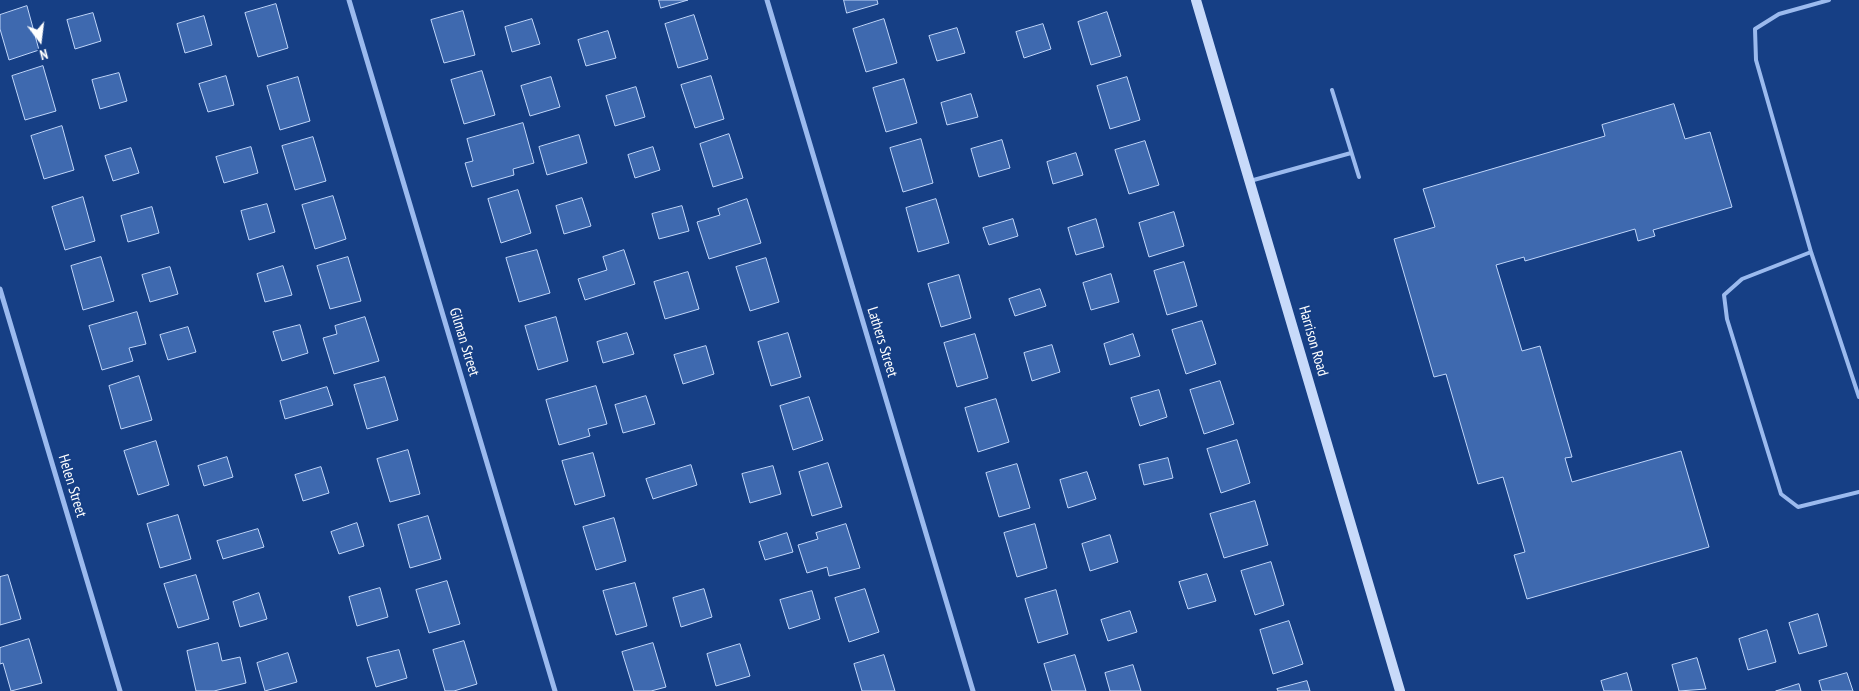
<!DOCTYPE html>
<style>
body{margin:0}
#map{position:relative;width:1859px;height:691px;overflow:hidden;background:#163f85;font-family:"PT Sans Narrow",sans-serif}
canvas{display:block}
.north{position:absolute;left:15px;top:15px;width:50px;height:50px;-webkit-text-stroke:4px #163f85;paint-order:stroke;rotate:165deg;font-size:14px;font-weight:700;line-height:20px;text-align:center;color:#fff}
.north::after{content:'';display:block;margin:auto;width:18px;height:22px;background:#fff;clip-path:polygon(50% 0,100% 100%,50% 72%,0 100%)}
</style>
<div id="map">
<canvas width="1859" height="691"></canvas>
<div class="north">N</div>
</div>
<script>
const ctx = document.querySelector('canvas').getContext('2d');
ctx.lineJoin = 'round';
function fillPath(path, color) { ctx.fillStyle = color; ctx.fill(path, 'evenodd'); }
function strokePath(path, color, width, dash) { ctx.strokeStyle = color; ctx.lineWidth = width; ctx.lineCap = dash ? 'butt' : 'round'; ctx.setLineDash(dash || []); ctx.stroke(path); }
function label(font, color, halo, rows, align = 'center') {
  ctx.font = font + ' "PT Sans Narrow",sans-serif'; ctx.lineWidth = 4; ctx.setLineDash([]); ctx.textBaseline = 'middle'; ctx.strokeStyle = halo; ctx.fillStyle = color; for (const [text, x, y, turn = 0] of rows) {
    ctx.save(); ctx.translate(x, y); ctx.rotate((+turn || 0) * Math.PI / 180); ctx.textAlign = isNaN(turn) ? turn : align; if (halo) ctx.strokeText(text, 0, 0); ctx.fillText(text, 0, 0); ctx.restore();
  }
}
const building = new Path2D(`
 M659,0h29l-27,8z
 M844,0h33l1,4 -31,9z
 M276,4l12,44 -30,9 -13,-44z
 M27,6l12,44 -30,10 -9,-31v-14z
 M463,11l12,44 -31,8 -13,-43z
 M1107,12l14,44 -30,9 -13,-43z
 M93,13l8,28 -26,8 -8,-29z
 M694,15l14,44 -30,9 -13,-44z
 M204,16l8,29 -27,8 -8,-29z
 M532,19l8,25 -28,8 -7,-25z
 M884,19l13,44 -31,9 -13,-43z
 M1043,24l8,25 -27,9 -8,-26z
 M957,28l8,25 -28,8 -8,-25z
 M608,31l8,27 -30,8 -8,-26z
 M43,66l13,45 -31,9 -13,-44z
 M482,71l13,44 -31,9 -13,-44z
 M119,73l8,28 -27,8 -8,-29z
 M226,76l8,29 -26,7 -9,-28z
 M711,76l13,43 -29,9 -14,-43z
 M298,77l12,44 -30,9 -13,-44z
 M551,77l9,30 -30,9 -9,-30z
 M1127,77l13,43 -30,9 -13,-43z
 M904,79l13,44 -31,9 -13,-44z
 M636,87l9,30 -30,9 -9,-30z
 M971,94l7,23 -31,8 -6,-22z
 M1674,104l11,35 25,-7 22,75 -79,23 2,6 -17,5 -3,-12 -110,32 -1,-4 -28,8 26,86 18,-5 32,111 -7,1 7,24 109,-31 28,96 -182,52 -13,-44 11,-3 -22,-75 -25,7 -32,-110 -12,3 -40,-138 41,-12 -12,-38 182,-53 -3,-11z
 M523,123l11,40 -21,6 1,6 -42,12 -7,-24 8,-2 -6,-22z
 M62,126l12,44 -30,9 -13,-43z
 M729,134l14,44 -30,9 -13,-43z
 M579,135l8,28 -40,12 -8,-28z
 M313,137l13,44 -31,9 -13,-44z
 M921,139l12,44 -30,9 -13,-44z
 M1002,140l8,28 -31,9 -8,-28z
 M1145,141l14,44 -30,9 -14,-44z
 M251,147l7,26 -34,10 -8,-26z
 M653,147l7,23 -25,8 -7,-23z
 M131,148l8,25 -26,8 -8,-25z
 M1076,153l7,22 -30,9 -6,-22z
 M518,190l13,43 -30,10 -13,-44z
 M333,196l13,43 -31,10 -13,-44z
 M83,197l12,44 -30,9 -13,-43z
 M582,198l9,28 -27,8 -8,-28z
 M747,199l14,44 -52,16 -12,-37 23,-7 -2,-6z
 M936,199l13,44 -31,9 -12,-44z
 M267,204l8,28 -26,8 -8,-29z
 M682,206l7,25 -30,8 -7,-25z
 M152,207l7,26 -31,9 -7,-26z
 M1174,212l10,34 -35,11 -10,-34z
 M1013,219l5,17 -29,9 -6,-17z
 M1096,219l8,28 -28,8 -8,-27z
 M537,250l13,43 -31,9 -13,-44z
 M624,250l11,34 -50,16 -7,-21 29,-9 -4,-13z
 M101,257l13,44 -31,9 -12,-44z
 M348,257l13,44 -31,8 -13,-43z
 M766,258l13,44 -29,9 -14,-44z
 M1184,262l13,44 -30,9 -13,-44z
 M283,266l9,29 -27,7 -8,-28z
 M170,267l8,27 -28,8 -8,-27z
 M688,272l11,37 -34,10 -11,-37z
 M1111,274l8,28 -28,8 -8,-27z
 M959,275l12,43 -30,9 -13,-43z
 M1040,289l6,17 -31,10 -6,-17z
 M137,312l9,32 -17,4 4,13 -31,9 -13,-44z
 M365,317l14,44 -45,13 -11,-36 14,-4 -2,-8z
 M556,317l12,44 -30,9 -13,-44z
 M1202,321l14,43 -30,10 -14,-44z
 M300,325l8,28 -26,8 -9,-29z
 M188,327l8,25 -28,8 -8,-25z
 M627,333l7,21 -31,9 -6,-21z
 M788,333l13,44 -30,9 -13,-44z
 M975,334l13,44 -31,9 -13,-44z
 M1133,334l7,22 -30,9 -6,-21z
 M1052,345l8,27 -28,9 -8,-28z
 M706,346l8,28 -31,10 -9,-29z
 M139,376l13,44 -31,9 -12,-43z
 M385,377l13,43 -31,9 -13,-44z
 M1220,381l14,43 -30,10 -14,-44z
 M596,386l11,38 -19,5 2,7 -31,9 -13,-45z
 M327,387l6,18 -48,14 -5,-18z
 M1159,390l8,27 -27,9 -9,-28z
 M646,396l9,28 -32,9 -8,-28z
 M809,397l14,43 -30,10 -13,-44z
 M996,399l13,43 -31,10 -13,-44z
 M1237,440l13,43 -29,10 -14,-44z
 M156,441l13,44 -31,10 -14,-44z
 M408,450l12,44 -30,8 -13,-43z
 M593,453l12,43 -30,9 -13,-44z
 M227,457l6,20 -29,9 -6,-20z
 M1168,458l5,20 -29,7 -5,-20z
 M828,463l14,44 -30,9 -13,-44z
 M1017,464l13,44 -31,9 -13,-44z
 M691,465l6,20 -44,14 -7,-20z
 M773,466l8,28 -31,9 -8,-29z
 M321,467l8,26 -26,8 -8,-26z
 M1087,472l9,27 -28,9 -8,-28z
 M1255,501l13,44 -44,13 -14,-44z
 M178,515l13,44 -31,9 -13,-44z
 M428,516l13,43 -31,9 -12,-43z
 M614,518l12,43 -30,9 -13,-43z
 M357,523l7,23 -25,8 -8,-22z
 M846,524l14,44 -31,8 -2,-9 -20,6 -9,-28 20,-6 -2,-6z
 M1035,524l12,44 -30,9 -13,-44z
 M258,529l6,18 -41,12 -6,-18z
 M787,533l6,19 -28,8 -6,-18z
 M1110,535l8,27 -28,9 -8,-27z
 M1271,562l13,43 -29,10 -14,-44z
 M1207,574l9,27 -28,8 -9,-27z
 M8,575l13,44 -21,6v-48z
 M196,575l13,44 -31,9 -14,-44z
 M447,581l13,43 -31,9 -13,-43z
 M635,583l12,43 -31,9 -13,-44z
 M380,588l8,29 -31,9 -8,-29z
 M704,589l8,28 -31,10 -8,-29z
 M865,589l14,43 -30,10 -14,-44z
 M1056,590l12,44 -30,9 -13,-44z
 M812,591l8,28 -31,10 -9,-29z
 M259,593l8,26 -27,8 -7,-25z
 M1130,611l7,21 -29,9 -7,-21z
 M1818,614l9,32 -28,8 -10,-31z
 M1289,621l14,43 -30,10 -13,-44z
 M1767,630l9,32 -28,8 -9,-31z
 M29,639l13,44 -31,8 -8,-28 -3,1v-16z
 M464,641l13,43 -23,7h-9l-12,-41z
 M218,643l4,18 18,-4 6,26 -32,8h-18l-9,-40z
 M653,643l13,44 -15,4h-17l-12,-39z
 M740,644l10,32 -34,10 -9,-32z
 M399,650l8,28 -31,9 -9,-29z
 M288,653l9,29 -32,9 -8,-28z
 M884,655l11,36h-33l-8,-27z
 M1075,655l11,36h-34l-8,-27z
 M1697,658l9,31 -27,2 -7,-26z
 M1133,665l8,26h-31l-5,-18z
 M1627,673l5,18h-28l-3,-10z
 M1847,673l6,18h-31l-3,-10z
 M1307,681l3,10h-32l-1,-2z
 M1799,684l2,7h-25z`);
const lane = new Path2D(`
 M1829,0l-50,14 -24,15 1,31 55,192 -69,27 -18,16 3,24 54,175 17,13 61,-15
 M1332,90l27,87
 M1250,181l101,-28
 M1811,252l48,145`);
const street = new Path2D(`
 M349,0l206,691
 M767,0l206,691
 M0,289l120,402`);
const secondary = new Path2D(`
 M1196,0l204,691`);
const streetNames = [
 ["Harrison Road",1313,341,74],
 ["Gilman Street",464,342,73],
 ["Lathers Street",882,342,73],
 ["Helen Street",72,486,73]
];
fillPath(building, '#3e69af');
strokePath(building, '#c0d6fa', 1);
strokePath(lane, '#9bbaee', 4);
strokePath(street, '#9bbaee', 5);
strokePath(secondary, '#c8dafa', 10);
label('15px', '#fff', '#163f85', streetNames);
</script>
